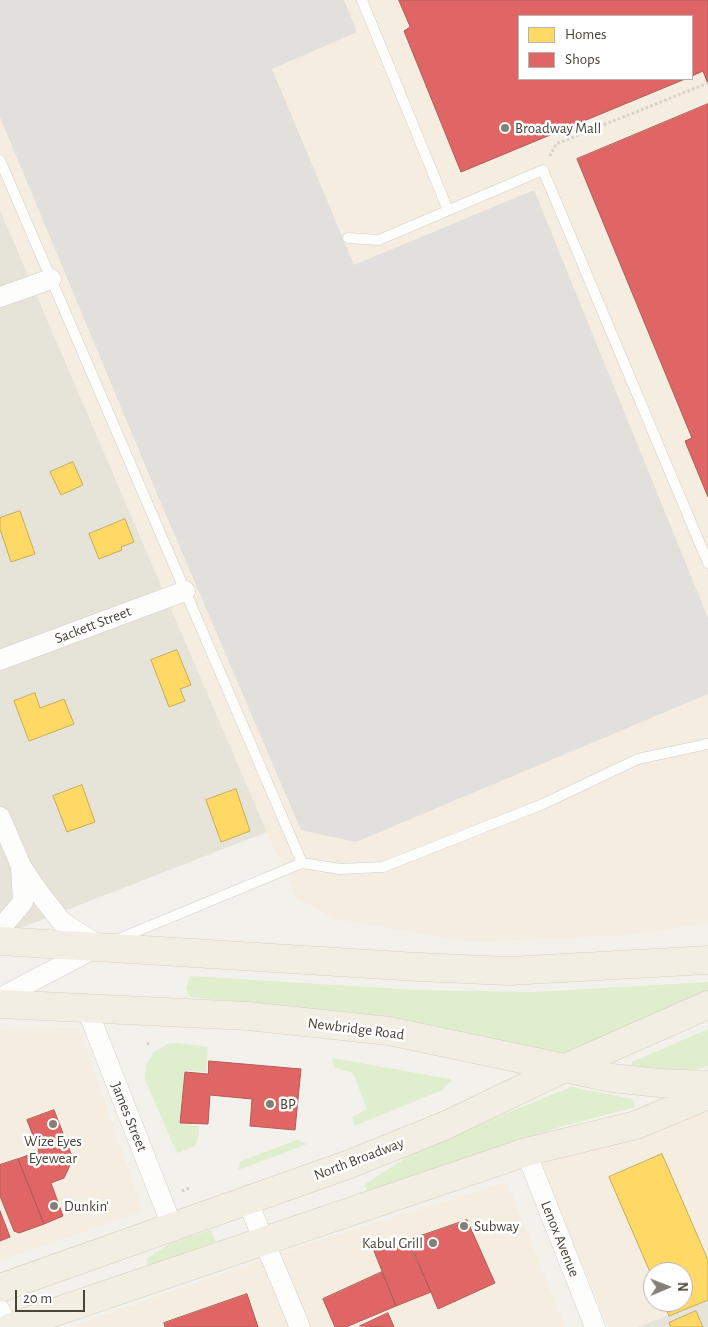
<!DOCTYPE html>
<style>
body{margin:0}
#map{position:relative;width:708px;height:1327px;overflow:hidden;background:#f2f1ec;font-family:"Alegreya Sans",sans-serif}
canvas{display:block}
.legend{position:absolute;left:518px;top:15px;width:175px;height:65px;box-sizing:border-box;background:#fff;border:1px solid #b7b4af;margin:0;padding:6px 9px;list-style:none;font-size:15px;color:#4a4337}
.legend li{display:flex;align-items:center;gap:10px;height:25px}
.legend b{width:25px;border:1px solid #b7b4af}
.north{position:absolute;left:643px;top:1262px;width:50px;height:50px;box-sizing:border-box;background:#fff;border:1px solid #b7b4af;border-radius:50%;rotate:89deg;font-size:14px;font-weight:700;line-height:20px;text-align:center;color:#4a4337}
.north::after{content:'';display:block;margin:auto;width:18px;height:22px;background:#858076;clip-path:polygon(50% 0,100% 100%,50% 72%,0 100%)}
.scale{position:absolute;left:15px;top:1290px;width:70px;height:22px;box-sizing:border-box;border:2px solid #4a4337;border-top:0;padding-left:6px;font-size:15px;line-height:18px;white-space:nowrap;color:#4a4337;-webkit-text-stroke:4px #fff;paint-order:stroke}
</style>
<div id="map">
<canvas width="708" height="1327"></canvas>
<ul class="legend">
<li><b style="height:14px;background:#ffd966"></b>Homes</li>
<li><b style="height:14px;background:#e06666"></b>Shops</li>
</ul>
<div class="north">N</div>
<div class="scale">20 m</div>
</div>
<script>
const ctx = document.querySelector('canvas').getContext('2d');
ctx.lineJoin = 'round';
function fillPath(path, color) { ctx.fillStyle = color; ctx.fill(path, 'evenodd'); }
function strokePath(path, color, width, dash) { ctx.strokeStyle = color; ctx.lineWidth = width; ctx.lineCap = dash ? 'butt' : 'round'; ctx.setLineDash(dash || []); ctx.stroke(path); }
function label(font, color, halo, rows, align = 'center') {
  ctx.font = font + ' "Alegreya Sans",sans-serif'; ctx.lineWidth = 5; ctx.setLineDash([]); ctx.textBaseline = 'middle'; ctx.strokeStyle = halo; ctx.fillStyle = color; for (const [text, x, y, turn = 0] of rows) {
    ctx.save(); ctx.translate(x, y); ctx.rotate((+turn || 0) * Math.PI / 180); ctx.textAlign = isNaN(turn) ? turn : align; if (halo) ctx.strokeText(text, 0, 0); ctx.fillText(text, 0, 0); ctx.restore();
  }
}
const residential = new Path2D(`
 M0,210l267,622 -267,104z
 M708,1300v27h-71z`);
const commercial = new Path2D(`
 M0,0h708v923l-82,12 -158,7 -135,-24 -36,-20 -30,-66 -267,-622zM519,16h173v63h-173z
 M79,1028l64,183 -143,50v-232z
 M708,1110v190l-71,27h-28l-72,-169zM653,1272h30v30h-30z
 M507,1182l58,145h-494l230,-81z`);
const green = new Path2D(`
 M190,976l226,14 118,2 174,-10v13l-134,61 -143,-30 -68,-12 -172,-17 -5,-8z
 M708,1029v37l-29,9 -47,-8v-5z
 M177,1043l31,4 -2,25 -21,-2 -6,54 20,2c-1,21 -3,20 -22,27l-32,-73 1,-15 8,-13 14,-8z
 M332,1058l118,21 2,2 -12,10 -86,35 -1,-9 14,-8 -14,-36 -18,-5z
 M571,1087l62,12 2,8 -79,21 -189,65 -2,-9 58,-37z
 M297,1140l10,4 -69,26 3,-9z
 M211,1230l6,16 -68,21 -3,-8 25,-16z`);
const parking = new Path2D(`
 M0,0h344l13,32 -85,37 82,196 180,-75 174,428v76l-352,148 -55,-12 -143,-334 -158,-379z`);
const homes = new Path2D(`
 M73,462l10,23 -22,10 -11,-23z
 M20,511l15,43 -24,8 -11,-33v-11z
 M125,519l9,23 -13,5 1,3 -23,9 -10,-25z
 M177,650l14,35 -11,4 5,12 -16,6 -18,-47z
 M35,693l5,15 24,-9 10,25 -45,17 -15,-40z
 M82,785l13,37 -28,10 -14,-36z
 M236,789l14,42 -29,11 -15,-42z
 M662,1154l46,106v40l-39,16 -6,-14h20v-30h-30v7l-44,-102z
 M696,1311l7,16h-32l-2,-4z`);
const shops = new Path2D(`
 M399,0h309v84l-5,-13 -11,5v-60h-173v63h166l-224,93 -57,-141 6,-4z
 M708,104v393l-23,-56 7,-3 -115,-279z
 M209,1061l92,8 -6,61 -45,-4 2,-27 -42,-4 -2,29 -28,-1 5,-51 23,2z
 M54,1110l19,49 -9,19 -13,5 12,33 -19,8 -26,-65 21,-8 -12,-31z
 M18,1159l26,65 -25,9 -5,-2 -14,-35v-31z
 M0,1211l10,26 -10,4z
 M467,1220l28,63 -57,26 -29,-69z
 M406,1237l25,55 -35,14 -22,-55z
 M382,1272l14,34 -50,21h-11l-12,-28z
 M247,1294l11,33h-93l-1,-4z
 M388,1313l6,14 -34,-1z`);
const path = new Path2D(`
 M550,156l6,-12 152,-61
 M147,1043l4,2
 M182,1191l7,-3`);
const service = new Path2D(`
 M362,0l86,210
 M0,160l302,703
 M348,238l31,2 164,-70 165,393
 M116,940l186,-77 38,6 43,-2 160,-63 95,-45 70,-15`);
const minor = new Path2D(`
 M0,297l51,-18
 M0,660l185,-69
 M0,817l21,49 19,28 22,28 37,24 -99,52
 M0,929l23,-27 -2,-36
 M87,1009l85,217
 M526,1152l69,175
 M247,1200l53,127
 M0,1310l8,17`);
const primary = new Path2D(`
 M0,941l418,26 91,4 199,-11
 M0,1004l248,12 141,15 223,47 48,5 48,2
 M0,1288l347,-123 97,-39 121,-58 143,-63
 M11,1327l515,-175 110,-27 72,-30`);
const markers = [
 [505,128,5,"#858076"],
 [270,1104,5,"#858076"],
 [53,1124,5,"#858076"],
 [54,1206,5,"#858076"],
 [464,1226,5,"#858076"],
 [433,1243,5,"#858076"]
];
const poiNames = [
 ["Broadway Mall",515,128],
 ["BP",280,1104],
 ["Wize Eyes",53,1141,"center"],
 ["Eyewear",53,1158,"center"],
 ["Dunkin'",64,1206],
 ["Subway",474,1226],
 ["Kabul Grill",423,1243,"right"]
];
const streetNames = [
 ["Sackett Street",93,625,-21],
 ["Newbridge Road",356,1029,7],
 ["James Street",129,1117,68],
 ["North Broadway",359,1159,-21],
 ["Lenox Avenue",560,1239,68]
];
fillPath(residential, '#e6e3d9');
fillPath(commercial, '#f5eddf');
fillPath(green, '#dfeecc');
fillPath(parking, '#e2e0dc');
fillPath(homes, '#ffd966');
strokePath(homes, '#c9ac58', 1);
fillPath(shops, '#e06666');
strokePath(shops, '#b35c58', 1);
strokePath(service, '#d0cec9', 11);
strokePath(minor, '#d0cec9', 21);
strokePath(primary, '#d5ceb9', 29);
strokePath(path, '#d2d1ca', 3, [2.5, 2.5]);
strokePath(service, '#fdfdfc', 10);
strokePath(minor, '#fdfdfc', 20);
strokePath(primary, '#f2eee4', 28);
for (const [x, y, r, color] of markers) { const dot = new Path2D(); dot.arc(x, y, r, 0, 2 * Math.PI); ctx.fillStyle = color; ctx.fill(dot); strokePath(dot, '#fff', 2); }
label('15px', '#4a4337', '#fff', poiNames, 'left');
label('15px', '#4a4337', '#fff', streetNames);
</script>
